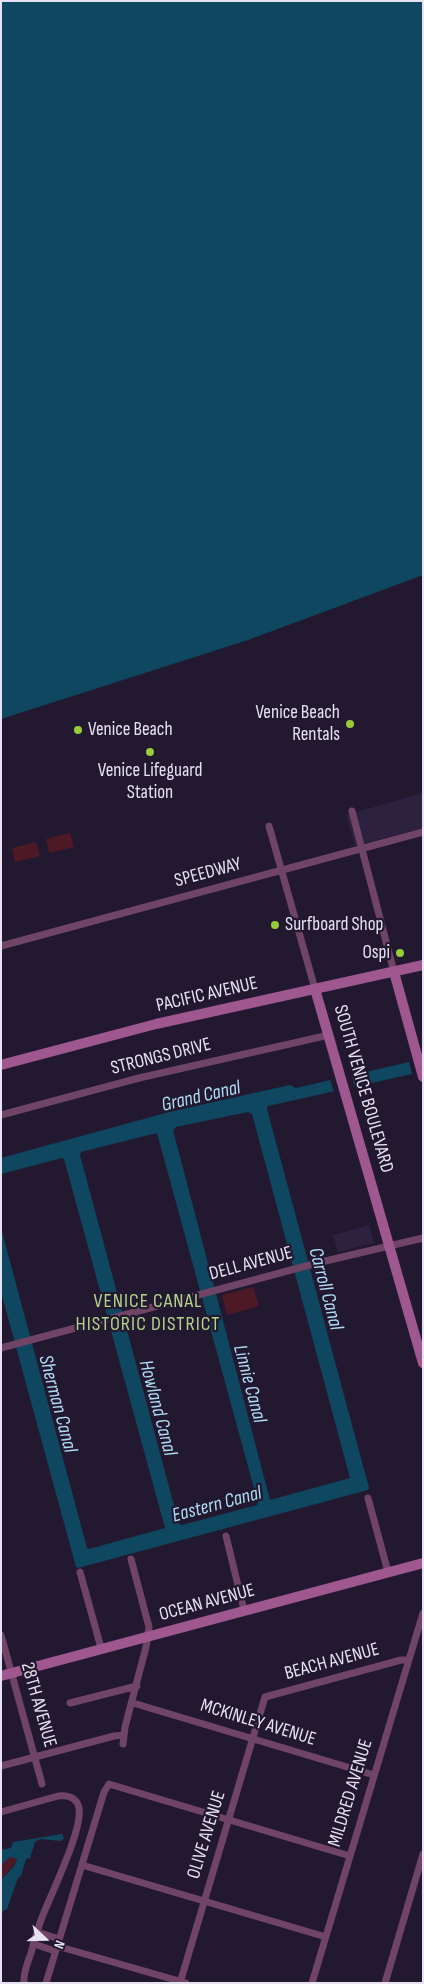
<!DOCTYPE html>
<style>
body{margin:0}
#map{position:relative;width:424px;height:1984px;overflow:hidden;background:#221930;font-family:"Sofia Sans Condensed",sans-serif}
canvas{display:block}
.frame{position:absolute;inset:0;border:2px solid #e7e2f2;pointer-events:none}
.north{position:absolute;left:20px;top:1914px;width:50px;height:50px;-webkit-text-stroke:4px #221930;paint-order:stroke;rotate:111deg;font-size:14px;font-weight:700;line-height:20px;text-align:center;color:#e7e2f2}
.north::after{content:'';display:block;margin:auto;width:18px;height:22px;background:#e7e2f2;clip-path:polygon(50% 0,100% 100%,50% 72%,0 100%)}
</style>
<div id="map">
<canvas width="424" height="1984"></canvas>
<div class="frame"></div>
<div class="north">N</div>
</div>
<script>
const ctx = document.querySelector('canvas').getContext('2d');
ctx.lineJoin = 'round';
function fillPath(path, color) { ctx.fillStyle = color; ctx.fill(path, 'evenodd'); }
function strokePath(path, color, width, dash) { ctx.strokeStyle = color; ctx.lineWidth = width; ctx.lineCap = dash ? 'butt' : 'round'; ctx.setLineDash(dash || []); ctx.stroke(path); }
function label(font, color, halo, rows, align = 'center') {
  ctx.font = font + ' "Sofia Sans Condensed",sans-serif'; ctx.lineWidth = 4.5; ctx.setLineDash([]); ctx.textBaseline = 'middle'; ctx.strokeStyle = halo; ctx.fillStyle = color; for (const [text, x, y, turn = 0] of rows) {
    ctx.save(); ctx.translate(x, y); ctx.rotate((+turn || 0) * Math.PI / 180); ctx.textAlign = isNaN(turn) ? turn : align; if (halo) ctx.strokeText(text, 0, 0); ctx.fillText(text, 0, 0); ctx.restore();
  }
}
const built = new Path2D(`
 M423,793v35l-68,18 -9,-31z
 M369,1225l5,18 -36,9 -5,-17z`);
const green = new Path2D(`
 M70,833l4,14 -25,6 -3,-14z
 M36,842l4,14 -25,6 -3,-14z
 M253,1287l6,19 -32,9 -5,-20z
 M10,1857l6,1 1,3 -16,19v-15z`);
const water = new Path2D(`
 M1,1h422v574l-175,65 -247,79z
 M409,1062l3,12 -144,32 -1,3 102,379 -1,2 -290,78 -2,-1 -75,-275v-64l86,320 2,1 76,-21 -101,-369 -2,-1 -61,16v-16l168,-46 121,-27 6,3zM248,1112l4,2 98,364 -80,22 -97,-370 3,-3zM157,1133l101,370 -1,2 -75,20 -3,-1 -99,-369 1,-3z
 M62,1834l2,4 -3,3 -21,-2 -5,3 -5,16 -4,1 -5,17 -3,2 -11,31 -4,2 -2,5v-36l14,-15 2,-6 -7,-2 -9,8v-15l10,-2 2,-6z`);
const pier = new Path2D(`
 M351,1073l4,16 -47,11 26,-8 -4,-13 -25,6v-2z`);
const street = new Path2D(`
 M352,811l42,161
 M269,826l46,163
 M1,946l422,-114
 M1,1115l138,-37 190,-43
 M1,1348l316,-85 106,-25
 M368,1498l20,74
 M226,1536l18,74
 M80,1572l21,76
 M1,1635l41,149
 M70,1703l67,-17
 M133,1703l241,72
 M123,1744l2,-17 21,-80 3,-20 -18,-68
 M1,1766l113,-30 10,-1
 M1,1812l57,-16c9,-1 19,1 21,12 4,22 -29,88 -38,112 -4,11 -7,22 -10,33 -3,9 -8,20 -7,30
 M82,1865l244,72
 M37,1932l22,7
 M34,1944l21,7
 M57,1946l129,37
 M46,1983l58,-191 5,-8 241,72
 M180,1983l85,-286 136,-37h7
 M312,1983l111,-370
 M385,1983l38,-129`);
const secondary = new Path2D(`
 M394,972l29,105
 M315,989l108,374
 M1,1065l155,-41 267,-59
 M1,1676l422,-113`);
const markers = [
 [350,724,5,"#97cc38"],
 [78,730,5,"#97cc38"],
 [150,752,5,"#97cc38"],
 [275,925,5,"#97cc38"],
 [400,953,5,"#97cc38"]
];
const poiNames = [
 ["Venice Beach",340,713],
 ["Rentals",340,735],
 ["Venice Beach",88,730,"left"],
 ["Venice Lifeguard",150,771,"center"],
 ["Station",150,793,"center"],
 ["Surfboard Shop",285,925,"left"],
 ["Ospi",390,953]
];
const streetNames = [
 ["SPEEDWAY",208,873,-15],
 ["PACIFIC AVENUE",207,995,-13],
 ["STRONGS DRIVE",161,1057,-14],
 ["SOUTH VENICE BOULEVARD",363,1089,74],
 ["DELL AVENUE",251,1264,-15],
 ["OCEAN AVENUE",207,1603,-15],
 ["BEACH AVENUE",332,1662,-15],
 ["28TH AVENUE",38,1705,74],
 ["MCKINLEY AVENUE",258,1723,17],
 ["MILDRED AVENUE",351,1793,-73],
 ["OLIVE AVENUE",207,1835,-73]
];
const waterNames = [
 ["Grand Canal",201,1097,-13],
 ["Carroll Canal",325,1289,75],
 ["Linnie Canal",249,1384,75],
 ["Sherman Canal",57,1404,75],
 ["Howland Canal",157,1408,75],
 ["Eastern Canal",217,1505,-15]
];
const neighbourhoodNames = [
 ["VENICE CANAL",148,1302],
 ["HISTORIC DISTRICT",148,1325]
];
fillPath(built, '#2c213e');
fillPath(green, '#4d1924');
fillPath(water, '#0e475f');
fillPath(pier, '#221930');
strokePath(street, '#704466', 7);
strokePath(secondary, '#9e578f', 10);
for (const [x, y, r, color] of markers) { const dot = new Path2D(); dot.arc(x, y, r, 0, 2 * Math.PI); ctx.fillStyle = color; ctx.fill(dot); strokePath(dot, '#221930', 2); }
label('19px', '#e7e2f2', '#221930', poiNames, 'right');
label('19px', '#e7e2f2', '#221930', streetNames);
label('italic 20px', '#afdcf5', '#221930', waterNames);
ctx.letterSpacing = '1px';
label('20px', '#b4d28b', '#221930', neighbourhoodNames);
ctx.letterSpacing = '0px';
</script>
